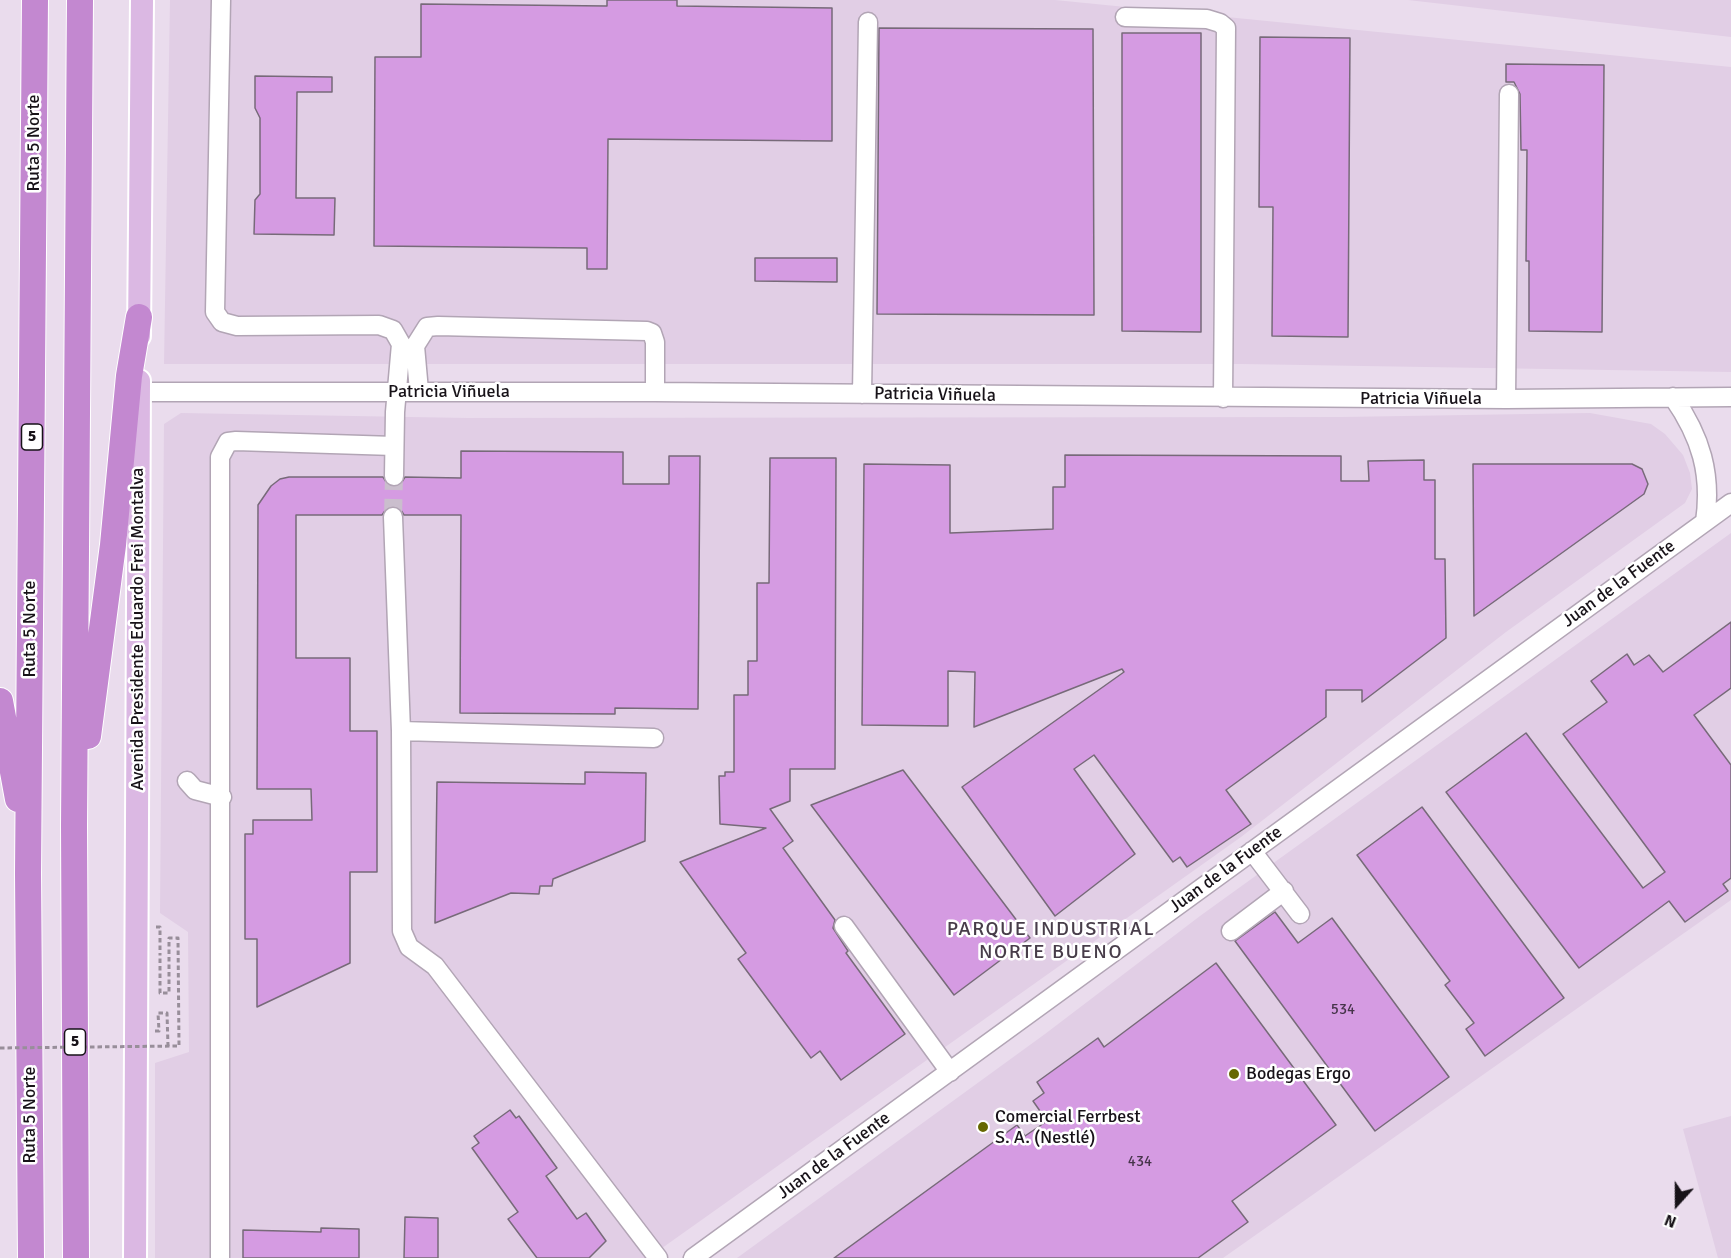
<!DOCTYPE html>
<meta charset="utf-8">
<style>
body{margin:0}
#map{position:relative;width:1731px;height:1258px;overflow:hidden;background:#eadced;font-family:Signika,sans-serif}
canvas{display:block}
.north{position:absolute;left:1647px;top:1174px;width:60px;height:60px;-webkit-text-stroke:4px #fff;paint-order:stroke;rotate:201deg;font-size:16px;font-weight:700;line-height:24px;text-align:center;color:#171218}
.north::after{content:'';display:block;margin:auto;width:21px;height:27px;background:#171218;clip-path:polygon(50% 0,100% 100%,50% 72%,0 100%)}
</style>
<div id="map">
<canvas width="1731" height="1258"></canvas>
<div class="north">N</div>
</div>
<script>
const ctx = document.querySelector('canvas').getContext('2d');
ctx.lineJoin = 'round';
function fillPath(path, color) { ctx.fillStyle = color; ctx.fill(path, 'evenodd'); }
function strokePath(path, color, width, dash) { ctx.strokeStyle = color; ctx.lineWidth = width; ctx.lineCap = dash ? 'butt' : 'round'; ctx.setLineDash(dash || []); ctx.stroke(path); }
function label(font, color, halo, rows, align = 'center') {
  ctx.font = font + ' Signika,sans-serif'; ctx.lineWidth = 5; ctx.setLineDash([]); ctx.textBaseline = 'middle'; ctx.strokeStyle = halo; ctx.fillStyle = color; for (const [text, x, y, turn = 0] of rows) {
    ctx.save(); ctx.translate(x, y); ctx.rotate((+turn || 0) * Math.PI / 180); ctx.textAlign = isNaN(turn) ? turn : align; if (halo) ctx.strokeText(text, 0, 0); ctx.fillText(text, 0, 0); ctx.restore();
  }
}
const built = new Path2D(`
 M170,0h885l676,67v305l-489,-8h-1078z
 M1408,0h323v37z
 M181,413l287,5 874,-1 248,-4 61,11 14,10 18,21 7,18 2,16 -7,14 -179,129 -265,205 -593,421h-493v-195l34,-11 -1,-120 -28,-19 4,-489z
 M1731,533v367l-508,358h-486l308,-224 155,-118z
 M1731,1116v142h-13l-35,-129z`);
const building = new Path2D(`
 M607,0h70v6l155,2v133l-224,-2 -1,130h-20v-21l-213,-2 1,-189h46v-53l186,2z
 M879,28l214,1 1,286 -217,-1z
 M1122,33h79v299l-79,-1z
 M1260,37l90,1 -2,299 -76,-1 1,-129h-14z
 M1506,64l98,1 -2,267 -73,-1v-70h-3l1,-111h-6l-1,-56 -6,-12h-8z
 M255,76l77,1v15h-35l-1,106h39l-1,37 -80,-1 1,-34 5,-6v-76l-5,-10z
 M755,258h82v24l-82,-1z
 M461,451l162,1v32h46v-28h31l-2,253 -83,-1v6l-155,-1 1,-198h-57l-5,-8 -6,-1 -6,2 -5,7h-86v143h54v73h27v141h-27v91l-93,44v-68h-12v-105h8v-14h59l-1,-31h-54l1,-284 13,-19 9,-7 9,-2h94l5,8 6,2 6,-2 5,-8 56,1z
 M1065,455l276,1v25h28l-1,-20 56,-1v20h11v79h10l1,79 -84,64v-12h-36v27l-100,73 25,34 -64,43 -7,-10 -7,5 -79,-107 -20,14 61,85 -80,62 -93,-129 162,-115 -2,-3 -148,58 1,-55 -27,-1v55l-86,-1 2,-261 86,1v68l103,-4v-42h12z
 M770,458h66l-1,311h-45v32l-20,8 23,32 -10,7 52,72 -2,8 15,23 -2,2 59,81 -64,46 -21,-29 -9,7 -73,-99 8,-6 -66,-91 86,-34 -46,-4 -1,-48h6v-4h9v-77h14v-34h9v-78h12z
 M1473,464h159l10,5 6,15 -4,10 -170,122z
 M1731,622v66l-37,27 37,50v113l-8,6 5,7 -43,31 -16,-21 -90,67 -133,-176 80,-59 117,155 22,-16 -102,-138 44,-32 -16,-21 36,-27 7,11 15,-10 14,17z
 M903,770l127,168 -76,57 -143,-190z
 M585,772l61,1 -1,68 -92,38 -1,7h-12l-1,8 -28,-1 -76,30 2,-141 148,2z
 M1422,807l142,191 -79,58 -19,-27 8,-6 -29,-38 5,-4 -93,-126z
 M1275,912l23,31 34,-25 117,159 -74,54 -140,-190z
 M1216,963l120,162 -104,76 16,21 -50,36h-364l183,-133 8,11 22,-15 -14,-20 11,-8 -7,-11 61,-44 6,9z
 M510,1110l6,8 3,-2 38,52 -11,8 31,43 9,-6 20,28 -17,17h-52l-29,-39 10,-7 -46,-64 7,-5 -5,-7z
 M405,1217l33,1v40h-34z
 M321,1228l38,1v29h-116v-28l78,2z`);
const minorTunnel = new Path2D(`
 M393,517l1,-41`);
const path = new Path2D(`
 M156,927h4v27
 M155,1031h4l-1,-18h9l1,33`);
const minor = new Path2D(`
 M221,0l-6,312 7,10 15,4 142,-1 14,5 8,14 -6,68 -1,64
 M1125,17l82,2 13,4 6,5 -3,370
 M419,391l-4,-45 12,-19 11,-1 209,5 5,2 3,9v50
 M139,392h516l851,7 225,-2
 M862,394l6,-372
 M1673,397c28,40 39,77 32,125
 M1506,399l3,-305
 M393,517l8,214 1,200 7,16 26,19 223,292
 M401,731l253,7
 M187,781l8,9 27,7
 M1252,851l48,63
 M844,926l106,146
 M1231,931l53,-40
 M220,1258v-801l8,-15 8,-1 158,5
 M693,1258l1038,-755`);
const major = new Path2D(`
 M139,336l3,-336
 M135,1258l4,-877`);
const highway = new Path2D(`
 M0,701l18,98
 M88,736l25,-191 16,-169 10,-59
 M31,1258l-3,-385 7,-873
 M76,1258l-2,-433 6,-825`);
const pathBridge = new Path2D(`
 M0,1048l179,-2 -1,-108h-9v55h-9v-39`);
const markers = [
 [1234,1074,6,"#666701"],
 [983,1127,6,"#666701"]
];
const numberNames = [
 ["534",1343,1010],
 ["434",1140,1162]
];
const shields = [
 [32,437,21],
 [75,1042,21]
];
const shieldNames = [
 ["5",32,437],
 ["5",75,1042]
];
const streetNames = [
 ["Ruta 5 Norte",34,143,-90],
 ["Patricia Viñuela",449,392],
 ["Patricia Viñuela",935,395,1],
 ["Patricia Viñuela",1421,399],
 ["Juan de la Fuente",1619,584,-36],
 ["Ruta 5 Norte",30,629,-90],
 ["Avenida Presidente Eduardo Frei Montalva",138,629,-90],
 ["Juan de la Fuente",1226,870,-36],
 ["Ruta 5 Norte",30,1115,-90],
 ["Juan de la Fuente",834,1156,-36]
];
const poiNames = [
 ["Bodegas Ergo",1246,1074],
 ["Comercial Ferrbest",995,1117],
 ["S. A. (Nestlé)",995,1138]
];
const neighbourhoodNames = [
 ["PARQUE INDUSTRIAL",1051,930],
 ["NORTE BUENO",1051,953]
];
fillPath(built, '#e1cee5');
fillPath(building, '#d59be2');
strokePath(building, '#776a79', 1.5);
strokePath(minorTunnel, '#cabecd', 18, [18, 9]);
strokePath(minor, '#b2a5b5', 21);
strokePath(major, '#fff', 26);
strokePath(highway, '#fff', 28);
strokePath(path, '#988e9a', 3, [4.5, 3]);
strokePath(minor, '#fff', 18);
strokePath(major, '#dbb8e3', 22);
strokePath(highway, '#c388d0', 26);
strokePath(pathBridge, '#988e9a', 3, [4.5, 3]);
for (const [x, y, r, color] of markers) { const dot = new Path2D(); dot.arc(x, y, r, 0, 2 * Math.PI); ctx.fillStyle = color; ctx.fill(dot); strokePath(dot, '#fff', 2); }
label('15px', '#46344a', null, numberNames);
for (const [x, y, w] of shields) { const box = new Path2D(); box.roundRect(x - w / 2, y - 13, w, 26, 4.5); ctx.fillStyle = '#fff'; ctx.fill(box); strokePath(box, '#171218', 1.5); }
label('bold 16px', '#171218', null, shieldNames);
label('18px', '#171218', '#fff', streetNames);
label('18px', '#171218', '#fff', poiNames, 'left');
ctx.letterSpacing = '1.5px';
label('20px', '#483d4a', '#fff', neighbourhoodNames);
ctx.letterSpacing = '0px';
</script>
